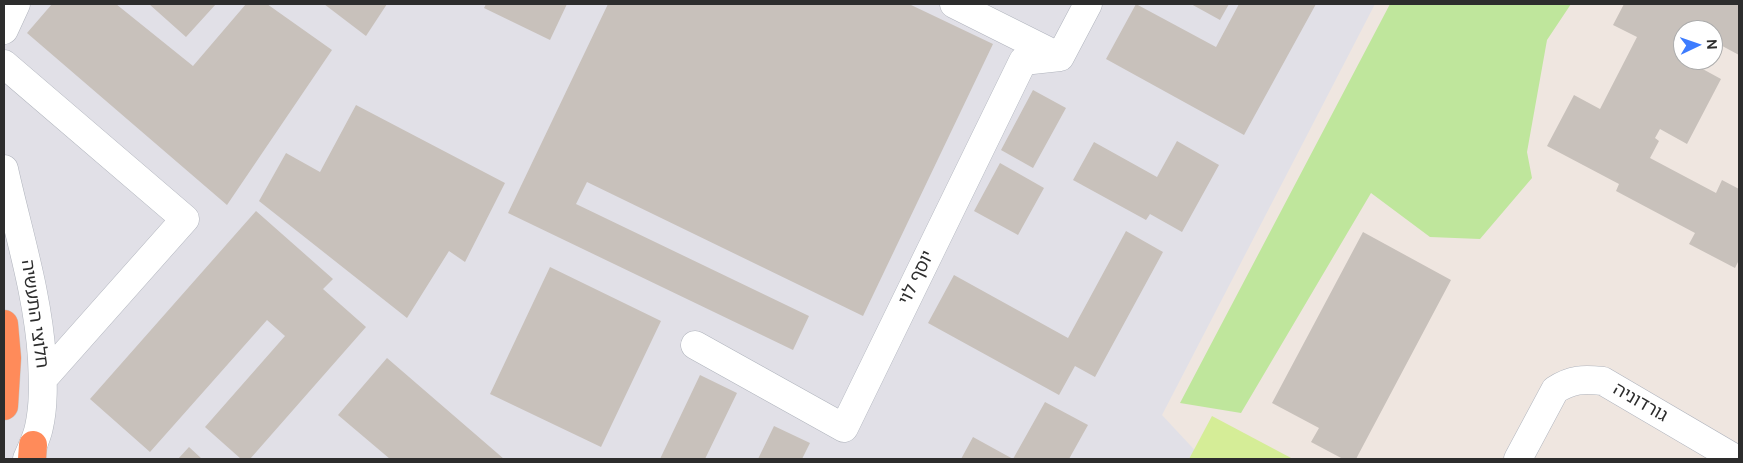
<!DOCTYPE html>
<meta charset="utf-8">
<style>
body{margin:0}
#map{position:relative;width:1743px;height:463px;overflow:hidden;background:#efe6e0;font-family:"DM Sans",sans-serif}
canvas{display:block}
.frame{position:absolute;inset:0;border:5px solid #2d2d2d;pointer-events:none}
.north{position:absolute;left:1673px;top:20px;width:50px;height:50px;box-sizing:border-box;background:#fff;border:1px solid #ababab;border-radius:50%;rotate:87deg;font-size:14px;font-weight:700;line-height:20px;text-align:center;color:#2d2d2d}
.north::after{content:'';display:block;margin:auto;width:18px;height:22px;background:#3d7cfe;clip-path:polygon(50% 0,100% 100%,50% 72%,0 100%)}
</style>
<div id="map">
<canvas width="1743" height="463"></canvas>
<div class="frame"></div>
<div class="north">N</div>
</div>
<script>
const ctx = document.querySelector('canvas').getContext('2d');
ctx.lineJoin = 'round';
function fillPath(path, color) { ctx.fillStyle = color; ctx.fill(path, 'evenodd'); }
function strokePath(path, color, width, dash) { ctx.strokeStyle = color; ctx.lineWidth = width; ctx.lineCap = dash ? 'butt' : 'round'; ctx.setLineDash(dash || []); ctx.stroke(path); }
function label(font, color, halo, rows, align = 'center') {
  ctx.font = font + ' "DM Sans","Noto Sans Hebrew",sans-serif'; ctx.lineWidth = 4; ctx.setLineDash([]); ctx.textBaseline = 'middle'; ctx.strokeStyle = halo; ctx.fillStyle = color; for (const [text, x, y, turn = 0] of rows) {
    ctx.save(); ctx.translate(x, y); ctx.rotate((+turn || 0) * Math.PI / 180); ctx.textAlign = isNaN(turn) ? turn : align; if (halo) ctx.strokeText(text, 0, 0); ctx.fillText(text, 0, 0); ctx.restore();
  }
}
const industrial = new Path2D(`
 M4,4h1371l-213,411 41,44h-1199z`);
const green = new Path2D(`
 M1390,4h181l-24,36 -20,112 5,26 -52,61 -50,-2 -59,-44 -130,220 -61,-10z`);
const pitch = new Path2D(`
 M1212,416l81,43h-104z`);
const building = new Path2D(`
 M52,4h64l77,62 53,-62h21l65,46 -105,155 -200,-172z
 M149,4h67l-30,33z
 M324,4h63l-21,32z
 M486,4h81l-17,36 -66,-32z
 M608,4h301l84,40 -130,272 -276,-134 -11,22 233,112 -16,34 -285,-137z
 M1136,4l80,43 23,-43h77l-72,131 -138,-76z
 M1191,4h38l-9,16z
 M1624,4h115v51l-26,-14v-11h-30v30h20l-4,7 22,12 -34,65 -27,-15 -5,9 4,3 -9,17 66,35 6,-13 17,9v71l-4,8 -46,-24 6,-11 -79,-42 3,-7 -72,-38 27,-51 26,14 37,-72 -24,-12z
 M1033,90l33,18 -33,60 -32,-18z
 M356,105l149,78 -40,79 -16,-11 -42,67 -148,-117 27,-48 34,19z
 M1177,141l42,24 -37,67 -32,-18 -4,6 -73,-40 21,-38 63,35z
 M1000,163l44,25 -26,47 -44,-24z
 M256,211l77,68 -10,10 43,38 -116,132h-9l-36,-32 80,-91 -18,-16 -117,132 -60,-53z
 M1126,231l37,21 -68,125 -20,-11 -16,29 -131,-72 26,-48 114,63z
 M1363,232l88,48 -95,179h-13l-32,-17 8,-14 -47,-25z
 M550,267l111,54 -60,126 -111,-53z
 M387,358l117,101h-114l-52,-44z
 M700,375l37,18 -32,66h-45z
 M1045,402l43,23 -19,34h-56z
 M774,426l36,17 -8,16h-44z
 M973,437l40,22h-52z
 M189,447l13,12h-24z`);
const minor = new Path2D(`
 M954,4l106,53
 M4,30l12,-26
 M4,64l181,155 -142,160
 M4,169c14,63 34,125 38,190 1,23 2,46 -3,68 -2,11 -8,22 -12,32
 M695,345l149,83 179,-367 37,-4 28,-53
 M1518,459l37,-69c17,-11 28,-11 48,-9l133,78`);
const highway = new Path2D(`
 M4,324l3,34 -3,48
 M32,459l1,-14`);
const streetNames = [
 ["יוסף לוי",917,278,-64],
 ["חלוצי התעשיה",34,314,82],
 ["גורדוניה",1640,403,30]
];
fillPath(industrial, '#e1e0e7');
fillPath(green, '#bfe69c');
fillPath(pitch, '#d5ed97');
fillPath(building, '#c8c1bb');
strokePath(minor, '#b0b4bd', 29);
strokePath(highway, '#c8c8c8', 29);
strokePath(minor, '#fff', 28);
strokePath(highway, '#ff8b5a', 28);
label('18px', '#2d2d2d', '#fff', streetNames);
</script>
